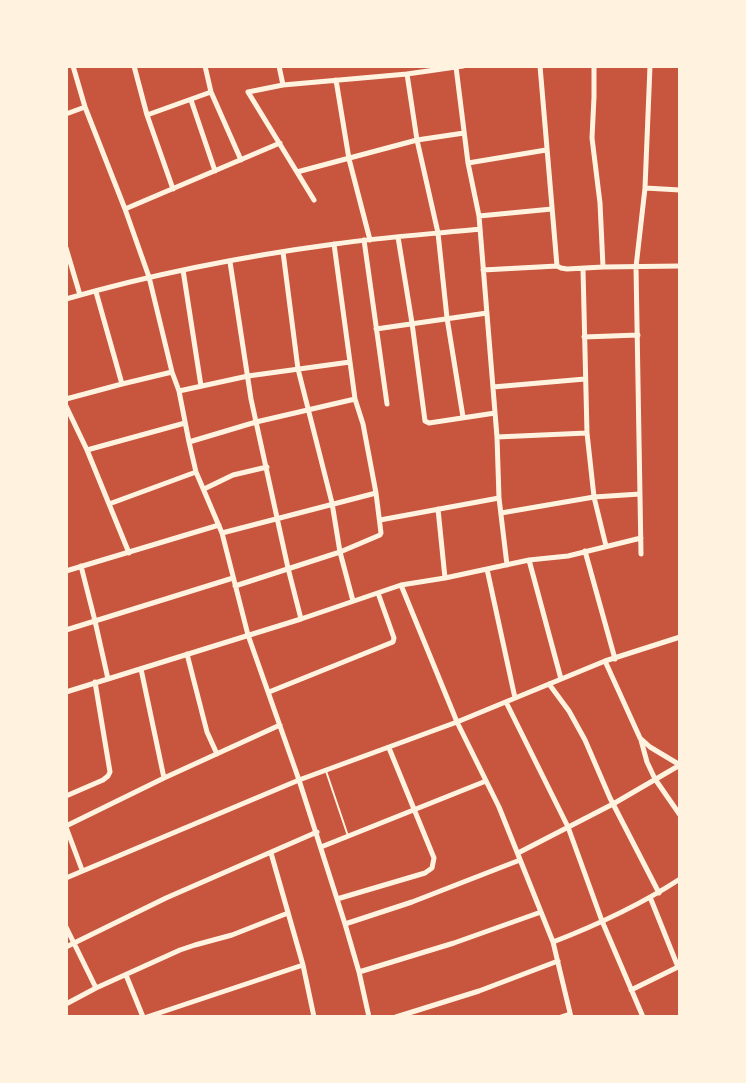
<!DOCTYPE html>
<style>
body{margin:0}
#map{position:relative;width:746px;height:1083px;overflow:hidden;background:#c8553d;font-family:"Zilla Slab",serif}
canvas{display:block}
.frame{position:absolute;inset:0;border:68px solid #fff3e0;pointer-events:none}
</style>
<div id="map">
<canvas width="746" height="1083"></canvas>
<div class="frame"></div>
</div>
<script>
const ctx = document.querySelector('canvas').getContext('2d');
ctx.lineJoin = 'round';
function strokePath(path, color, width, dash) { ctx.strokeStyle = color; ctx.lineWidth = width; ctx.lineCap = dash ? 'butt' : 'round'; ctx.setLineDash(dash || []); ctx.stroke(path); }
const service = new Path2D(`
 M326,771l22,65`);
const minor = new Path2D(`
 M73,66l12,41 40,102 24,68 23,95 7,19 10,51 7,30 26,61 26,102 51,145 46,144 14,48 10,45
 M134,66l13,49 26,74
 M279,66l4,19
 M540,66l17,200
 M594,66v31l-2,41 8,65 3,64
 M456,67l12,96 11,53 18,221 2,61 8,67
 M407,74l10,66 21,93 9,85 16,99
 M336,80l13,79 21,81
 M211,92l30,68
 M191,100l24,71
 M66,114l19,-7
 M147,115l64,-23 -6,-26
 M468,163l78,-13
 M297,172l120,-32 47,-7
 M645,188l35,2
 M314,200l-66,-108 35,-7 124,-11 56,-8
 M125,209l155,-66
 M479,216l73,-7
 M398,237l14,86 13,98 4,2 66,-10
 M364,240l23,164
 M66,248l14,47
 M283,252l15,117 34,134 8,49 13,49
 M230,262l21,137 37,169 13,51
 M583,269l4,164 7,64 12,49
 M183,270l18,116
 M483,270l74,-4 4,2 6,1 36,-2 77,-1
 M96,292l26,92
 M66,299c87,-25 179,-43 269,-55 48,-7 97,-10 145,-15
 M376,329l111,-16
 M584,337l54,-2
 M493,387l92,-8
 M179,391l69,-15 102,-14
 M66,399l56,-15 50,-12
 M66,406l21,44 42,103
 M497,437l90,-4
 M189,442l67,-20 99,-23
 M87,450l98,-27
 M204,489l29,-14 34,-8
 M109,504l87,-32
 M438,509l7,69
 M501,513l93,-16 46,-3
 M380,520l119,-22
 M222,533l154,-40
 M585,551l30,108
 M641,554l-5,-287 9,-79 5,-122
 M529,560l32,119
 M81,566l14,55 13,58
 M487,569l28,129
 M66,571l153,-46
 M401,585l56,137 42,85 54,135 18,75
 M235,586l105,-34 40,-17 1,-2 -5,-40 -13,-69 -8,-25 -21,-155
 M66,630l167,-52
 M187,654l20,78 10,22
 M605,661l35,77 10,9 30,18
 M141,669l23,109
 M549,684l20,27 16,29 25,58 49,95
 M66,692l235,-73 100,-34 44,-7 84,-18 39,-4 73,-18
 M269,692l124,-50 1,-4 -16,-45
 M506,702l62,125 34,94 41,96
 M641,740l6,22 8,17 25,36
 M66,796l37,-16 5,-4 2,-4 -15,-90
 M66,826l98,-48 116,-53
 M66,827l16,43
 M321,847l165,-66
 M271,853l32,112 11,52
 M518,853l95,-49 67,-39
 M66,878l233,-98 158,-58 148,-61 75,-24
 M650,897l28,70
 M337,899l88,-26 7,-5 2,-10 -45,-110
 M345,924l67,-22 108,-42
 M66,927l30,61
 M553,942c44,-17 87,-37 127,-63
 M66,947l100,-49 151,-66
 M359,972l95,-29 87,-31
 M126,975l17,42
 M631,990l49,-24
 M66,1004l30,-16 84,-38 15,-5 37,-10 56,-22
 M147,1017l156,-52
 M396,1017l83,-26 79,-30
 M561,1017l9,-3`);
strokePath(service, '#fff3e0', 2);
strokePath(minor, '#fff3e0', 5);
</script>
